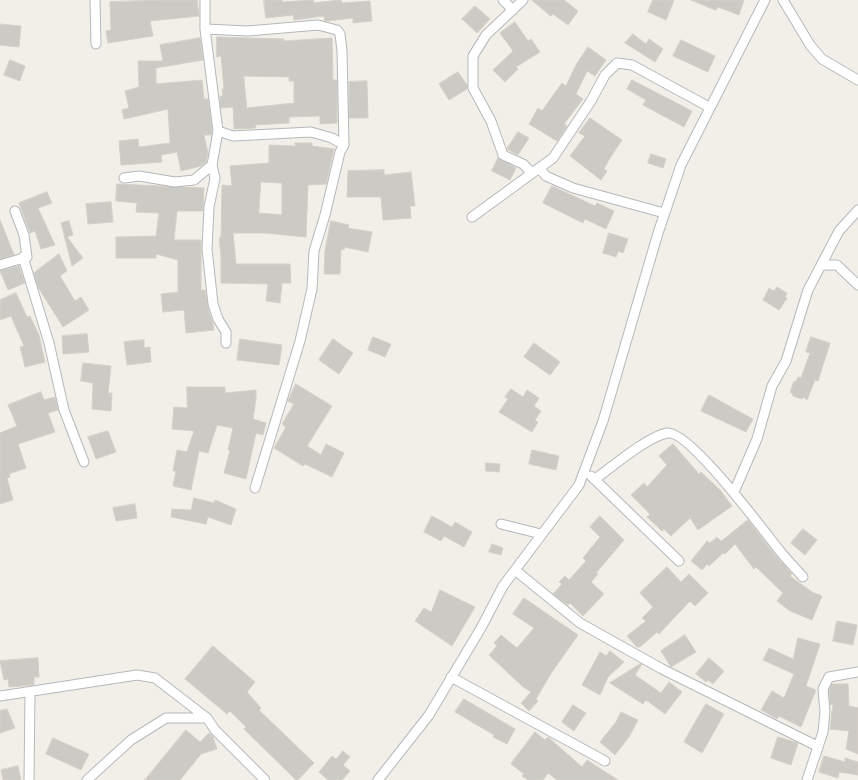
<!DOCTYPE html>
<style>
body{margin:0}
canvas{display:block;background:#f1efe8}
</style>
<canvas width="858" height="780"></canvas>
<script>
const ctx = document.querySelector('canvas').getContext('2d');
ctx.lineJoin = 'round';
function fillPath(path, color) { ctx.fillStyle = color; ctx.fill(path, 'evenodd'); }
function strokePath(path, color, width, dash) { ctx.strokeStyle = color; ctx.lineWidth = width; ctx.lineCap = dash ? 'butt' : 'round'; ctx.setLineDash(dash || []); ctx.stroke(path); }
const building = new Path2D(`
 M164,0h33l2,16 -49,5 3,15 -45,7 -2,-12 5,-1 -1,-28z
 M264,0h18v2l31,-2 1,3 25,-3h2l1,3 28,-2 2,20 -19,2v-5l-25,3h-3l-1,-5 -30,4 -1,-5 -27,3z
 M532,0h32l14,11 -10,14 -15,-11 -2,2z
 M653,0h21l-8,20 -18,-8z
 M691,0h53l-5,15 -21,-8 -2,3z
 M475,6l15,13 -13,14 -15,-14z
 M515,22l13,19 3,-2 9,13 -24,15 2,2 -13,13 -12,-12 20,-19 -13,-18z
 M0,24l21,2 -2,21 -19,-2z
 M633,34l13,10 3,-5 14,10 -8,13 -30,-19z
 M217,37l67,2v2l48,-3 1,42h4v43l-17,1v-8l-31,1v6l-34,2 1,3 -22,1 -1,-22 -12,1 -1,-12h3l-1,-7h2l-3,-33 -4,1zM244,76l45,1v4h5v22l-47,5z
 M200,38l3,22 -47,8v16l46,-4 2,19h4l4,32 -1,4h-7l4,18 -2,9 -5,4 -20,5 -4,-19 -16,3 1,7 -41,3 -2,-24 19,-2 1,8 31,-4 -2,-34 -44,10 -2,-9 7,-2 -4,-17 14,-4 -1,-26h25l-3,-16z
 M681,40l34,16 -7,16 -35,-16z
 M588,47l18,13 -11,16 -8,-5 -11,23 7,5 -19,25 3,2 -10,15 -28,-17 9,-16 4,3 20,-28 4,3 10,-21z
 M10,60l15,6 -5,15 -16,-6z
 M458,72l9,13v4l-18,11 -10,-16z
 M632,80l60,31 -8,16 -41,-22 3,-5 -19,-11z
 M367,81l1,37h-19v-36z
 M590,118l32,22 -12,18 -6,11 3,2 -6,9 -31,-24 15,-20 -6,-3z
 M518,132l11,6 -11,17 -11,-6z
 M295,143h17v3l22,3 -8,35 -18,1 -2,52 -42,-4h-31l3,31h54l1,19h-9l-2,20 -14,-2 2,-17 -47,-1v-27l-2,-18h2l1,-53 10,1 -2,-20 39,-3v-18l26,1zM261,182l21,1v32l-23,-2z
 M651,154l15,5 -3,9 -15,-5z
 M498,158l18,10 -6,12 -18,-9z
 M384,170v5l27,-3 4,34h-5l1,12 -28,2 -2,-23h-34l1,-26z
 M117,184l87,4 -1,23h-26l-3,29h27v50h4l4,22 4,11 1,7 -28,3 -2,-23 -21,2 -2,-18 17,-2v-32l-22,-6v4h-40v-21l40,-1 3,-23 -23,-1 1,-9 -21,-2z
 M552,186l43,20 2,-3 17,8 -8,18 -21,-10 -2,4 -40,-20z
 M47,192l5,11 -14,5 17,37 -14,4 -6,-18 -5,2 -11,-30z
 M111,202l2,20 -25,2 -2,-20z
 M0,220l14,35 -14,4z
 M69,221l4,14 -6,2 16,21 -11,8 -11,-43z
 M331,221l18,4 -1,3 24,4 -4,20 -24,-5v3l-3,-1 -1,25h-16l1,-23z
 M609,233l19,6 -5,14 -5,-2 -2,6 -13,-4z
 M59,254l8,17 -7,5 15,25 6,-4 8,13 -26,17 -25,-40 -4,-14z
 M19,266l6,17 -17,7 -8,-19z
 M777,287l10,6 -2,4 2,1 -8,12 -16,-10 6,-12 5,3z
 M16,293l11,24 3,-1 9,19 6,27 -20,5 -5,-20 4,-1 -13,-30 -11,4v-20z
 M87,334l2,18 -26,2 -1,-18z
 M373,337l18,7 -6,13 -17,-7z
 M811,337l19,6 -12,38 -3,-1 -8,20 -4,-3 -1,2 -9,-3v-2l-3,-2 4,-11 2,1 2,-5 3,1 9,-25 -4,-1z
 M240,339l42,6 -3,20 -42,-5z
 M333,339l20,14 -14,21 -20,-14z
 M144,340v8l6,-1 1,15 -24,3 -3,-23z
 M534,343l26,19 -10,13 -26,-18z
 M83,363l28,3 -3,27h4l-1,18 -19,-2 1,-26 -12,-2z
 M296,384l36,22 -25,40 14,9 5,-11 18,9 -12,24 -27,-13 -2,2 -29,-18 12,-21 -4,-3 12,-20 -6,-3z
 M187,387h38v6l31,-3v9l-3,20 13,4 -3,12 -7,-2 -10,46 -22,-6 6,-22 -2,-1 5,-22 -16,-3 -9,28 -9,-2 -8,39 -18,-4 3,-15h-3l4,-21 10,2 7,-21 -22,-2 2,-22 13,1z
 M511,389l12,8 4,-7 12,8 -5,8 7,5 -6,9 3,2 -6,10 -33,-20 9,-13 -3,-2z
 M41,392l3,8 11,-3 3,13 -10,3 7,19 -37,12 8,24 -17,6 1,3 -3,1 6,22 -13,4v-71l17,-7 -9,-21z
 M709,395l44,24 -7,13 -45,-21z
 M108,431l8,21 -20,7 -8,-22z
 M673,444l26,30 2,-2 19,18 12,16 -34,24 -8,-12 -19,18 -7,-7 -2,2 -15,-14 3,-3 -19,-19 13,-12 3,4 20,-22 -8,-9z
 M532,450l27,6 -3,14 -27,-6z
 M486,463l14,1 -1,8 -13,-1z
 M194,498l20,5 1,-3 21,9 -5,16 -23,-8 -2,7 -35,-7 1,-8 19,1z
 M135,504l2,14 -21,3 -3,-13z
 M432,516l20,11 3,-5 17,10 -8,15 -20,-11 -3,5 -17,-9z
 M600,516l24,24 -28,33 2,1 -7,8 13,12 -21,22 -13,-13 -2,2 -15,-11 9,-10 -3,-2 6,-6 4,4 17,-19 -3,-3 17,-21 -10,-10z
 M748,520l26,34 18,20 -2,2 22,16 10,4 -10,24 -22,-9 -13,-10 6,-8 -27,-26 -2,2 -19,-25 -10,10 -2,-1 -14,13 -2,-2 -5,6 -11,-9 16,-20 3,2 7,-6 4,4z
 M803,529l14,11 -12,15 -14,-12z
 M492,544l11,4 -2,7 -12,-3z
 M667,567l14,15 8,-8 19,19 -13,13 -5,-5 -31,33 -2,-2 -17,15h-3l-10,-11 19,-15 -4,-3 11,-11 -13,-14z
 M440,590l35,17 -23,39 -37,-25 9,-13 7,4z
 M524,598l54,37 -28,40 -14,24 2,2 -9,10 -8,-8 10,-11 -9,-6 -33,-31 8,-9 -3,-3 7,-8 16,13 17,-20 -21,-14z
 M837,621l20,4 -4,20 -20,-4z
 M685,635l11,17 -25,15 -10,-16z
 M798,638l22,6 -14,42 10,4 -15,37 -22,-11 -2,3 -16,-9 11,-19 12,7 10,-24 -31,-14 6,-12 24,11z
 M213,646l42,36 -8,10 14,16 -2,2 55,53 -16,17h-2l-52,-51 2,-2 -16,-16 -3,3 -42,-35z
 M610,651l14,11 -16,15 -8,18 -18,-10 18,-33 6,4z
 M38,658l1,19h-5v8l-25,2 -1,-8 -4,1 -4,-19z
 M709,658l15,13 -11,13 -5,-4 -2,2 -10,-8z
 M640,664h2l-7,11 26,18 8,-11 13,10 -17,22 -19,-14 -3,4 -33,-21z
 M832,684h16l1,22 9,2v46l-12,-5 3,-18 -19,-2 3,-25 -3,1 -1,-15z
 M464,699l51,30 -8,15 -14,-7 1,-2 -39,-23z
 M706,704l18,10 -22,39 -18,-11z
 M573,705l13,8 -12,18 -12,-9z
 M7,709l8,19 -15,5v-22z
 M621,712l17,8 -9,17 -14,18 -15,-13 16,-20z
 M186,730l14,12 9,-9 4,4 4,12 -16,5 -21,26h-35z
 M535,732l10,8 3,-3 34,30 5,-7 31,20h-61l-9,-7 -5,7h-15l-6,-4 2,-2 -13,-10z
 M778,737l20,6 -7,22 -20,-7z
 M53,738l36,16 -8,16 -35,-16z
 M343,751l7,6 -7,8 7,6 -8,9h-14l-9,-8 13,-16 4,3z
 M824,756l21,6v-4l13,4v13l-19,-3 -1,6 -19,-6z
 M18,766l3,14h-18l-2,-10z`);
const minor = new Path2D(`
 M95,0l1,44
 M205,0v29l13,102 -6,34 3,13 -6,29 -2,42 6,55 5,15 8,13v11
 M503,0l10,10
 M523,0l-37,35 -13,21v32l18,33 12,34 20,9 9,9
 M783,0l27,45 12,14 36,21
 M205,29l43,2 70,-6 19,5 3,4 2,17 2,94
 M218,131l15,5 78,-4 21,6 12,7 -4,7 -15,63 -11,36 -2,38 -12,52 -45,147
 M539,168l7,8 27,12 91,25
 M124,178l15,-2 36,6 19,-2 18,-15
 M472,217l81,-59 38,-57 14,-26 12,-12 15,2 77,42
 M23,257l26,86 15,67 20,52
 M0,265l27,-8 -3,-22 -9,-24
 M821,265h16l21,20
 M591,476l88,85
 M595,479c17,-12 52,-42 72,-46 21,-4 97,98 112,117 7,9 16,18 24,27
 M734,492l23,-53 15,-53 14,-25 22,-71 31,-59 19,-21
 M501,524l40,10
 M515,570l65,53 82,46 155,77
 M451,677l154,84
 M0,696l137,-21 18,3 52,40
 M29,780l1,-88
 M87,780l44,-40 35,-22h41l8,12 50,50
 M378,780l51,-65 52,-87 22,-42 76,-101 24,-64 55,-188 23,-68 84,-165
 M807,780l16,-48 2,-20 -2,-23 6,-12 29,-5`);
fillPath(building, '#cccac5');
strokePath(building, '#d6d1c6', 1);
strokePath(minor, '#b5b8bc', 11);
strokePath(minor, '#fff', 9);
</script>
